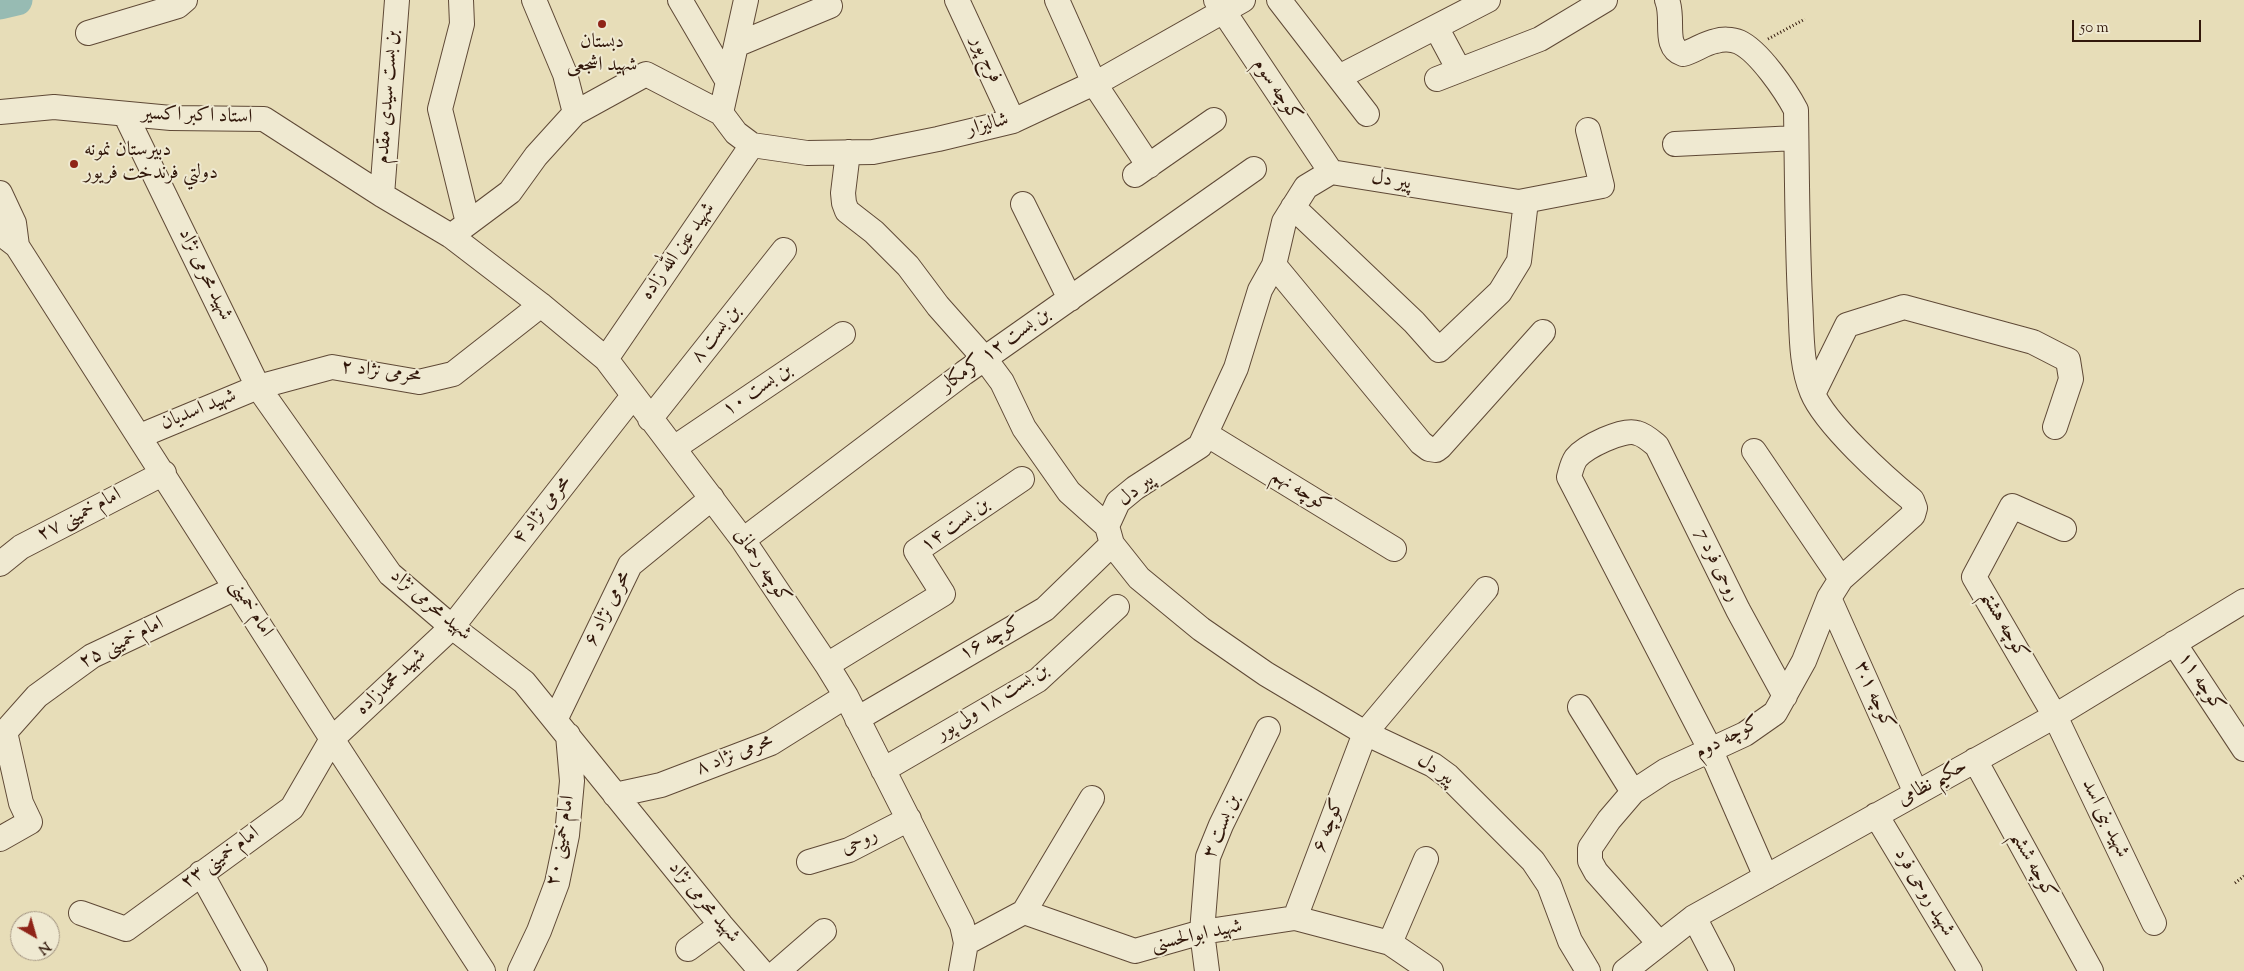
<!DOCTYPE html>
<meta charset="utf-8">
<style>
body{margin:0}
#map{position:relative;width:2244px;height:971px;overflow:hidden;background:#e7ddb8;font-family:"Sorts Mill Goudy",serif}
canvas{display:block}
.north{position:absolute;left:10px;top:911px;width:50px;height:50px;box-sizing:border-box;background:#efe9d1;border:1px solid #a39582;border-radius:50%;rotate:142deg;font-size:14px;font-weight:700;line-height:20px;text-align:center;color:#32180b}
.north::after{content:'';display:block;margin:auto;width:18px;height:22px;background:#8f2418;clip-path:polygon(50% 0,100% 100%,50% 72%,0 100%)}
.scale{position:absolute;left:2072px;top:20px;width:129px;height:22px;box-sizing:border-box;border:2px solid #32180b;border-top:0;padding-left:6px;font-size:15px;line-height:18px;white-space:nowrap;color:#32180b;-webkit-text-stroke:4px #efe9d1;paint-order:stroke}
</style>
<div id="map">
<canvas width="2244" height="971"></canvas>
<div class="north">N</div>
<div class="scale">50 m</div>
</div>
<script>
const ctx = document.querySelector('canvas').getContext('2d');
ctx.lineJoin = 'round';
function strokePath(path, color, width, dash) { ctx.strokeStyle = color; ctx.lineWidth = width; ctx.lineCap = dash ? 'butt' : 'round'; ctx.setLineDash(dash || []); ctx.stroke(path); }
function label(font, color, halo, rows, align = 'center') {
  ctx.font = font + ' "Sorts Mill Goudy",Amiri,serif'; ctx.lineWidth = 4; ctx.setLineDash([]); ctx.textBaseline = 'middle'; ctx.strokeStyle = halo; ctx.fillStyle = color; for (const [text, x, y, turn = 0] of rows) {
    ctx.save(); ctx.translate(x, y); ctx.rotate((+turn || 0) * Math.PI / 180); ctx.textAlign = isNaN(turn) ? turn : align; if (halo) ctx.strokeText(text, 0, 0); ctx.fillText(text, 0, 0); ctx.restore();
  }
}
const river = new Path2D(`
 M0,4l17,-4`);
const path = new Path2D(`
 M1768,39l37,-20
 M2235,883l9,-7`);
const minor = new Path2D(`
 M461,0l1,24 -22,85 28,114
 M534,0l31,74 10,39
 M680,0l48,82
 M957,0l56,121
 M1057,0l37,83 55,83
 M1216,0l115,172
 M1279,0l88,114
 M1436,27l23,43
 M88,33l90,-27 7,-6
 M736,45l94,-39
 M1339,77l149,-77
 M1437,79l103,-40 65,-39
 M0,112l54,-5 117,11 93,1 118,76 69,41 90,69 65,54 137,181 84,125 19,31 116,229 4,18 -5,28
 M721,113l25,-113
 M125,114l133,273 132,187 62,53 72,55 197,243 40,46
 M1588,130l14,56 -83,16 -188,-30 -25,15 -22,35 -10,43 -14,25 -24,78 -36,78 -65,42 -17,14 -11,24 5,18 27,34 62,51 65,45 99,59 68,32 15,11 85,85 16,24 21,56 18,30
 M1675,144l121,-6
 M848,152l-5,41 1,10 3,8 27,21 34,34 30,40 47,53 17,23 22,46 45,64 38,34
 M1135,175l79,-55
 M0,193l14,30 3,23
 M382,195l15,-195
 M1023,204l47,95
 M1293,207l121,115 25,28 61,-58 19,-31 7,-60
 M0,233l17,13 315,493 151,232
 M451,236l59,-44 26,-36 39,-43 71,-39 75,39 15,20 16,12 55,8 66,-1 65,-13 75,-18 94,-44 136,-77
 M1274,265l147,178 8,6 7,1 4,-3 103,-115
 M606,359l146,-214
 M1813,394l34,-69 57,-18 129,35 35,18 3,19 -16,48
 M650,419l134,-169
 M1206,434l188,115
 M140,436l118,-49 74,-20 87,15 34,-8 88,-69
 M674,448l169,-114
 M1754,451l87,128
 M2064,529l-52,-23 -38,71 81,139 99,207
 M743,540l221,-167 290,-204
 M0,564l21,-17 143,-74
 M1829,598l87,195
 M2174,643l70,106
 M827,665l116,-71 -27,-43 106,-72
 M1580,707l53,85
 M857,719l188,-110 67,-65
 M555,720l75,-155 82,-67
 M1975,760l116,211
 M883,770l155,-90 79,-73
 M615,795l46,-10 110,-42 75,-47
 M1876,815l94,156
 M0,839l30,-17 -9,-19 -16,-71 32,-36 55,-40 144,-68
 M809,862l40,-12 60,-31
 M201,873l54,98
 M1766,877l-55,-126 -142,-274c2,-7 3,-13 7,-19 9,-11 47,-30 61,-25 8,2 14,8 20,13l81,164 47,86
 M1024,912l68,-114
 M81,913l45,16 166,-121 40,-69 120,-112 181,-231
 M1694,917l28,54
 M1295,918l70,-185 121,-144
 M966,943l58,-31 111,39 67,-19 93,-14 95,25 41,28
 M1390,943l36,-84
 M1659,943l-63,-71 -6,-11v-13l19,-28 24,-28 32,-21 80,-37 30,-21 29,-52 25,-63 12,-19 72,-64 2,-7 -3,-8c-27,-22 -87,-76 -100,-108 -12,-29 -10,-62 -12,-93 -3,-63 -3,-126 -4,-189 -10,-19 -37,-59 -57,-68 -7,-3 -17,-3 -23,-1 -12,2 -21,10 -33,13 -21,-7 -8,-35 -16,-54
 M688,949l33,-24
 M520,971l19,-40 18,-48 10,-48 5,-54 -4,-46
 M778,971l46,-40
 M1207,971l-5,-39 6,-75 13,-32 47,-96
 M1625,971l69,-54 361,-201 189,-115`);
const markers = [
 [602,24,5,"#8f2418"],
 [74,164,5,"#8f2418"]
];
const poiNames = [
 ["دبستان",602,44],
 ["شهید اشجعی",602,67],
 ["دبیرستان نمونه",84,152,"left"],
 ["دولتي فرندخت فريور",84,175,"left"]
];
const streetNames = [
 ["فرج پور",985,60,65],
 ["کوچه سوم",1276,91,56],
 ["بن بست سیدی مقدم",389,97,-86],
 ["استاد اکبر اکسیر",197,117,2],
 ["شالیزار",988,126,-15],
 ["پیر دل",1391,182,9],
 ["شهید عین الله زاده",679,252,-55],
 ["شهید محرمی نژاد",204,275,64],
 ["بن بست ۸",717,335,-52],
 ["بن بست ۱۲ کرمکار",996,351,-36],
 ["محرمی نژاد ۲",381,373,7],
 ["بن بست ۱۰",758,391,-34],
 ["شهید اسدیان",199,411,-22],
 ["پیر دل",1137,491,-39],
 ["کوچه نهم",1300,492,31],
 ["محرمی نژاد ۴",543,511,-52],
 ["امام خمینی ۲۷",80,516,-28],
 ["بن بست ۱۴",956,526,-36],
 ["روحی فرد 7",1716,566,64],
 ["کوچه رحمانی",761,567,56],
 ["شهید محرمی نژاد",430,606,40],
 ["امام خمینی",250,609,58],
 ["محرمی نژاد ۶",609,609,-64],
 ["کوچه هشتم",2003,626,60],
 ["کوچه ۱۶",991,640,-30],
 ["امام خمینی ۲۵",122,644,-27],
 ["شهید محمدزاده",392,683,-43],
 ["کوچه ۱۱",2200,683,56],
 ["کوچه ۳.۱",1873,696,66],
 ["بن بست ۱۸ ولی پور",993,703,-32],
 ["کوچه دوم",1728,739,-28],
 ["محرمی نژاد ۸",735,756,-22],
 ["پیر دل",1435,771,34],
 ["حکیم نظامی",1933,784,-29],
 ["شهید بنی اسد",2104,819,64],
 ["کوچه ۶",1330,826,-69],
 ["بن بست ۳",1223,827,-68],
 ["امام خمینی ۲۰",562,841,-80],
 ["روحی",860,843,-24],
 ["امام خمینی ۲۳",221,859,-36],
 ["کوچه ششم",2032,866,61],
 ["شهید روحی فرد",1923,893,59],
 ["شهید محرمی نژاد",703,903,50],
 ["شهید ابوالحسنی",1197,937,-12]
];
strokePath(river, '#97bbb3', 31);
strokePath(minor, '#5f4936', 26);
strokePath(path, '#32180b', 3, [1, 2.5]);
strokePath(minor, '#efe9d1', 24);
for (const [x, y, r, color] of markers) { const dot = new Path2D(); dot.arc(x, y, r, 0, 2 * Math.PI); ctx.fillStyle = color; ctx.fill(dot); strokePath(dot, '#efe9d1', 2); }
label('20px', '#32180b', '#efe9d1', poiNames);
label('20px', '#32180b', '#efe9d1', streetNames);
</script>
